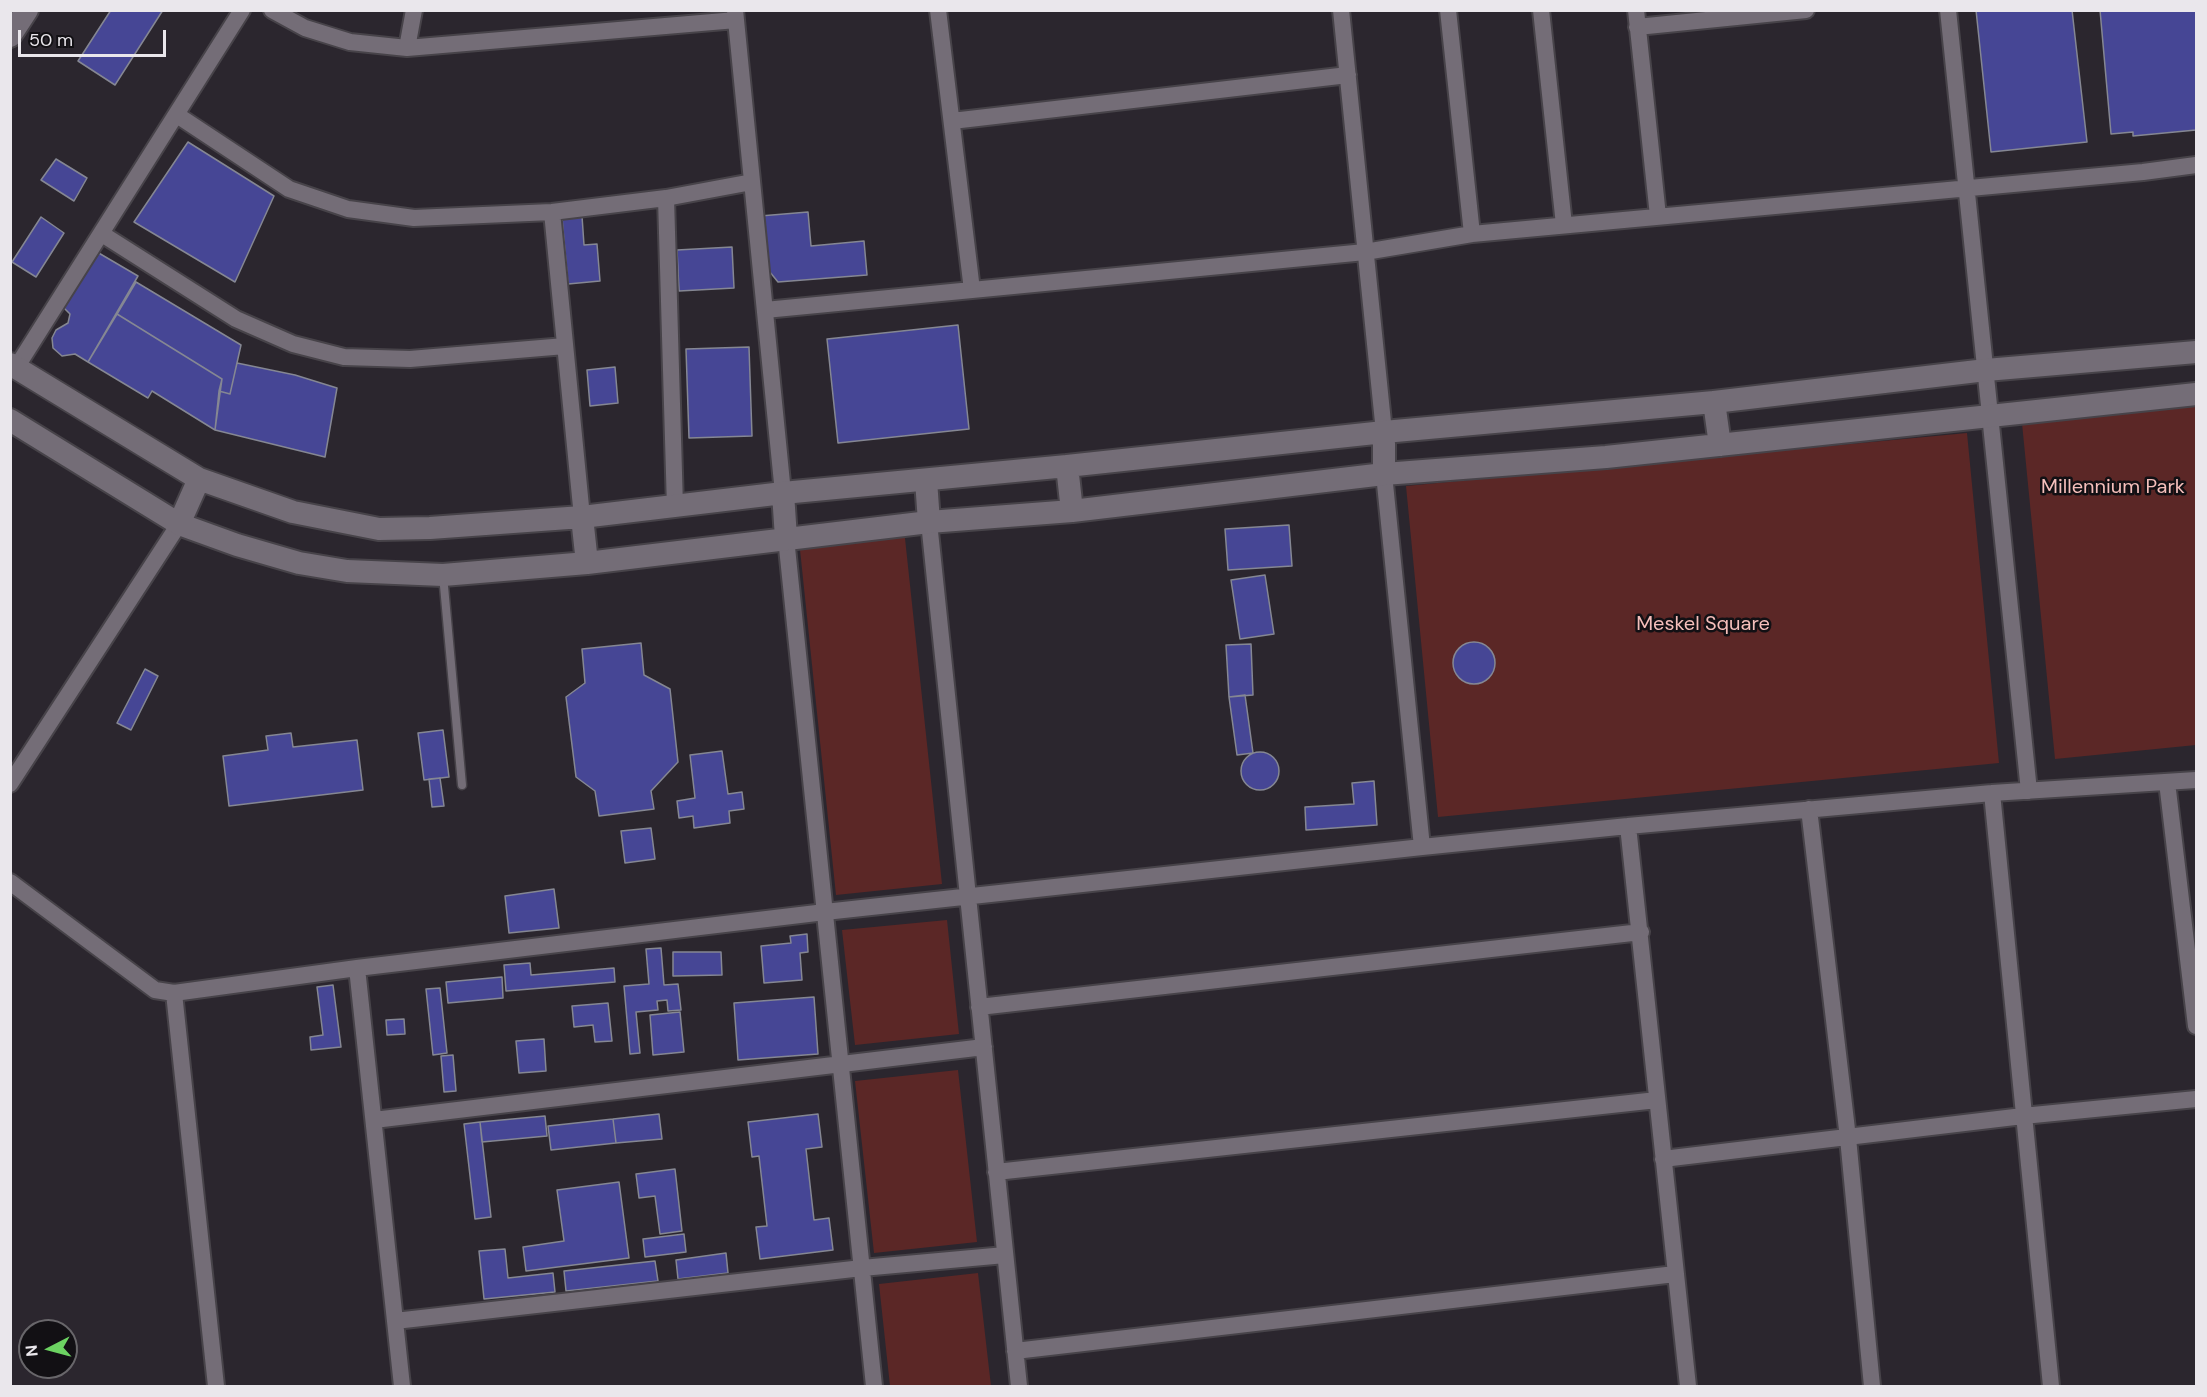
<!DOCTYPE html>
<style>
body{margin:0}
#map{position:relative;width:2207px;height:1397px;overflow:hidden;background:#2b262e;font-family:"DM Sans",sans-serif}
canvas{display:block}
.frame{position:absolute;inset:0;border:12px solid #eae7ec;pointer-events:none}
.north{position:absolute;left:18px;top:1319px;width:60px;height:60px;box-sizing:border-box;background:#121014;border:2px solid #68666a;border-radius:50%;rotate:264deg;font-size:16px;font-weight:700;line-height:24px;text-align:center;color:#eae7ec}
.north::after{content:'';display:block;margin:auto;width:21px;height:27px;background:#6cd362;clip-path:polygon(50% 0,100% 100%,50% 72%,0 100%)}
.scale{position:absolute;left:18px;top:30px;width:148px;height:27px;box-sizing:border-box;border:3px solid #eae7ec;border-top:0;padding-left:8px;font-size:18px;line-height:21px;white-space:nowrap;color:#eae7ec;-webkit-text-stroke:4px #121014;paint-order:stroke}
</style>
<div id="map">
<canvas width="2207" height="1397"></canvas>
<div class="frame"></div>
<div class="north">N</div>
<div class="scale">50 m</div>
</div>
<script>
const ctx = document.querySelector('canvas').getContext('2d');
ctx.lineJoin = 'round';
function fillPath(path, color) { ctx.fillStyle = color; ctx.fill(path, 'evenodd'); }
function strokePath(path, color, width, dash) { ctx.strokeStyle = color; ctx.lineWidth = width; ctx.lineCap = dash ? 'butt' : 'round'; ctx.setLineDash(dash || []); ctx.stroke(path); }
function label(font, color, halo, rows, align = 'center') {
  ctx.font = font + ' "DM Sans",sans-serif'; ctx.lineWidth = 5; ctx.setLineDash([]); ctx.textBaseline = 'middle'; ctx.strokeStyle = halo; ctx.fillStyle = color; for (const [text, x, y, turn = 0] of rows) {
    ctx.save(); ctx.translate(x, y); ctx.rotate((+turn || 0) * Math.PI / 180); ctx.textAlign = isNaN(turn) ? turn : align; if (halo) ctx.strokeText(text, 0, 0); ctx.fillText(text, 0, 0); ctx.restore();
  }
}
const green = new Path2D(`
 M2196,396v349l-141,14 -34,-346z
 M1967,433l32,330 -561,54 -32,-331z
 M904,529l38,355 -106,11 -37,-355z
 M947,920l12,114 -104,11 -13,-115z
 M958,1070l19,172 -103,11 -19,-172z
 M978,1273l13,113h-101l-11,-102z`);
const building = new Path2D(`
 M111,10h52l-48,75 -37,-24z
 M1976,10h96l15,132 -96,10z
 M2100,10h96v120l-63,6v-4l-22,2z
 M188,142l86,54 -39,86 -101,-60z
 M56,159l31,19 -13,23 -33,-21z
 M808,212l3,34 53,-5 3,34 -89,7 -13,-16 -5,-50z
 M582,216l2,29 13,-1 3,37 -32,3 -6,-66z
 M41,217l23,16 -28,44 -24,-15z
 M732,247l2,41 -55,3 -2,-41z
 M97,252l41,24 -50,86 -13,-8 -13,2 -9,-8 -1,-10 4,-8 12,-7 2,-9 -6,-6z
 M136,282l105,63 -11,49 -11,-3 3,-12 -105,-65z
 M117,314l105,65 -7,51 -63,-39 -4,7 -60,-36z
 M958,325l11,104 -131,14 -11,-104z
 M749,347l3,89 -63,2 -3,-89z
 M237,363l58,12 42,13 -12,69 -110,-27 4,-39 11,3z
 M615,367l3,36 -28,3 -3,-36z
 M1289,525l3,41 -64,4 -3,-41z
 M1265,575l9,59 -34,5 -9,-59z
 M1453 663a21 21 0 1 1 42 0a21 21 0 1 1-42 0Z
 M641,643l3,32 26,14 8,73 -27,29 3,18 -55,7 -4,-25 -19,-14 -10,-80 19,-14 -3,-34z
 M1251,644l2,51 -24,2 -3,-52z
 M145,669l13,7 -27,54 -14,-7z
 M1245,695l8,58 -16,2 -8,-58z
 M443,730l6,47 -25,3 -6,-47z
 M291,733l2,14 64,-7 6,50 -134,16 -6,-50 45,-6 -2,-14z
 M722,751l6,43 14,-2 2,17 -15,2 1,12 -36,5 -1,-12 -14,2 -2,-17 18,-3 -5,-43z
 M1241 771a19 19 0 1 1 38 0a19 19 0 1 1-38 0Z
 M440,778l4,28 -12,1 -3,-28z
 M1374,781l3,44 -71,5 -1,-23 49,-3 -2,-21z
 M651,828l4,31 -30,4 -4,-32z
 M554,889l5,39 -50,5 -4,-37z
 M807,934l1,18 -8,1 2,27 -38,3 -3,-37 30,-3 -1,-7z
 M661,948l3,37 14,-1 3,26 -13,1 -1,-11 -10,1 1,9 -22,2 4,41 -10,1 -6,-68 25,-2 -3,-35z
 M673,952h48l1,23 -49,1z
 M530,963l1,12 83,-7 1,14 -109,9 -2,-26z
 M502,977l1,21 -55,5 -2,-21z
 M333,985l8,62 -30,3 -1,-13 13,-2 -6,-48z
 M440,988l7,65 -14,2 -7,-66z
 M814,997l4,57 -80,6 -4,-57z
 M608,1003l4,38 -17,1 -2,-17 -19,2 -2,-21z
 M680,1012l4,40 -31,3 -3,-40z
 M404,1019l1,15 -18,1 -1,-15z
 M544,1039l2,32 -27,2 -3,-32z
 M453,1055l3,36 -12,1 -3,-36z
 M659,1114l3,25 -46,4 -3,-24z
 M818,1114l4,33 -16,2 8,71 15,-2 4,32 -73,9 -4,-32 11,-1 -8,-70 -7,1 -4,-35z
 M545,1116l2,20 -65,6 -2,-20z
 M613,1119l3,24 -65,7 -3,-24z
 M480,1122l11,95 -16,2 -11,-95z
 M675,1169l7,62 -22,3 -5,-38 -16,2 -3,-24z
 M619,1182l10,76 -103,13 -3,-24 41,-6 -7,-51z
 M684,1234l2,18 -41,5 -2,-18z
 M505,1249l3,29 45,-5 2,19 -71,7 -5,-48z
 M726,1253l2,20 -50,6 -2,-19z
 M655,1261l3,20 -92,10 -2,-20z`);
const lane = new Path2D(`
 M443,575l19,210`);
const street = new Path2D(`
 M272,10l33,18 45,14 57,6 329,-28
 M735,10l48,483
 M938,10l34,280
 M1341,10l43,422
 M1448,10l24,224
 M1541,10l23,215
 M1636,10l22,206
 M1948,10l81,781
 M1637,27l169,-17
 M407,48l7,-38
 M177,115l112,74 59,20 66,9 138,-6 114,-14 86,-16
 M952,121l396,-46
 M666,198l9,309
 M552,212l30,305
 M102,234l134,85 57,25 51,13 66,2 155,-13
 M765,310l600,-58 107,-18 671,-62 53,-7
 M16,368l226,-358
 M1384,474l38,373
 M929,522l90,864
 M786,538l88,848
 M2167,782l29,244
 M10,784l169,-260
 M1992,793l59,593
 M1809,809l39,329 24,248
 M1628,826l60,560
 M10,882l145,108 19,3 183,-25 468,-56 597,-65 206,-21 364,-33 204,-13
 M357,968l45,418
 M174,993l42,393
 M979,1007l662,-75
 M374,1120l610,-73
 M1663,1159l360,-43 173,-17
 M996,1172l661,-72
 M395,1321l467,-53 143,-13
 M1015,1351l660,-77`);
const secondary = new Path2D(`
 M10,36l17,-26
 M10,364l189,115 94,33 86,17 51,-1 152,-11 201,-24 284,-27 317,-34 330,-30 272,-32 210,-18
 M1714,402l6,43
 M10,420l169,104 58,21 62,18 48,8 96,4 144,-12 342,-41 143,-11 312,-37 222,-17 590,-63
 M1067,466l5,45
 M1384,474v-42
 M926,480l3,42
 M783,493l3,45
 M582,517l5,46
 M179,524l20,-45`);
const parkNames = [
 ["Millennium Park",2113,488],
 ["Meskel Square",1703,625]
];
fillPath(green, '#5b2726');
fillPath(building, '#464695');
strokePath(building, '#858793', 1.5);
strokePath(lane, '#474349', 11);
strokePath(street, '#474349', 20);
strokePath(secondary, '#474349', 26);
strokePath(lane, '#746d77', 8);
strokePath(street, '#746d77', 16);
strokePath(secondary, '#746d77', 22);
label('20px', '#f5bfbb', '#121014', parkNames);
</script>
